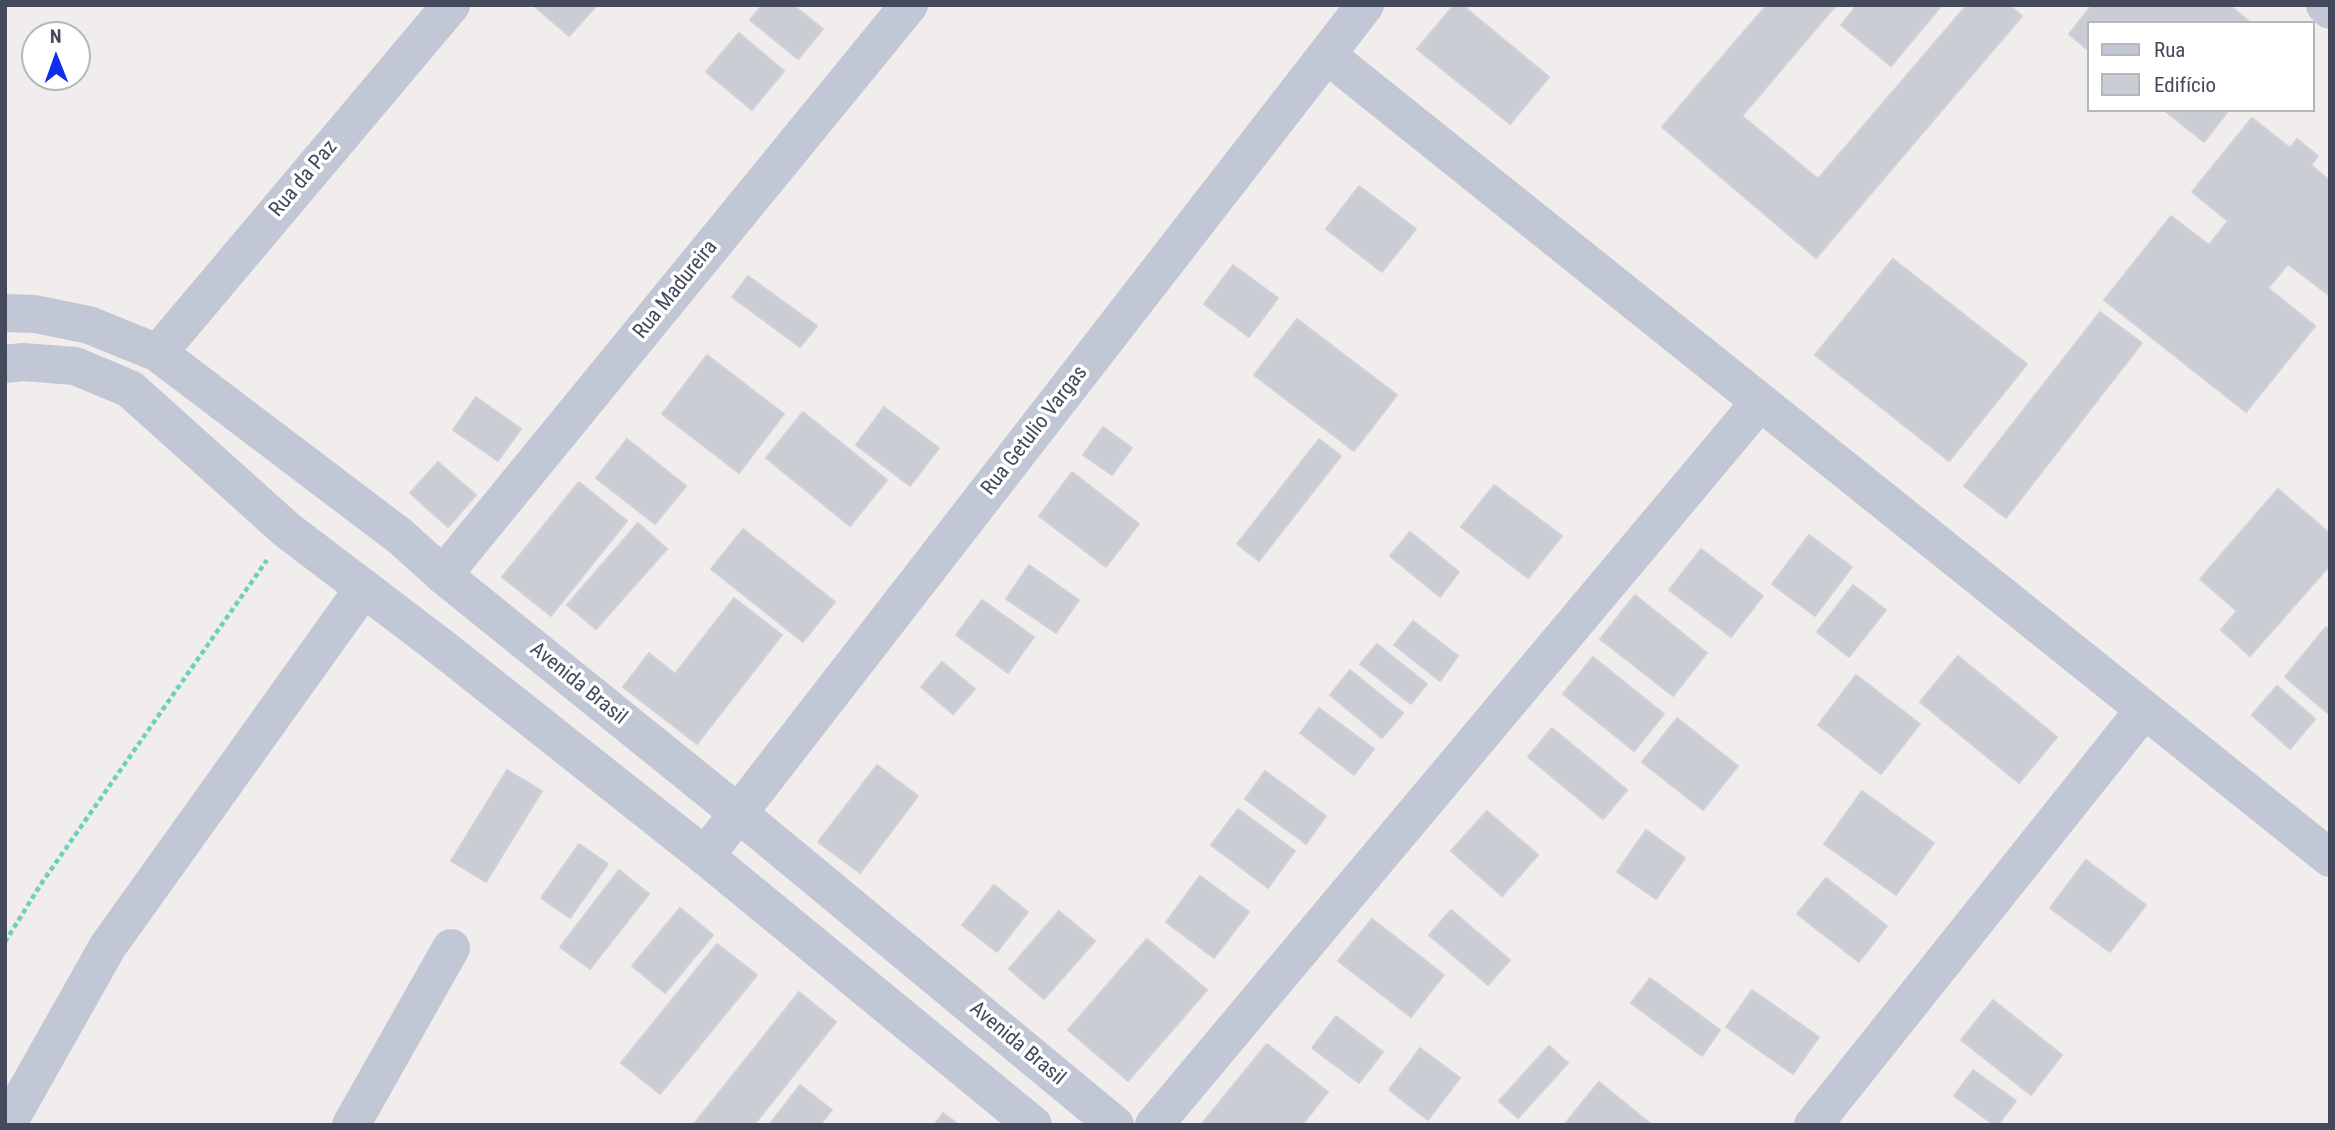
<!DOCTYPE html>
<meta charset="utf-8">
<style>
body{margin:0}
#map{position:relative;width:2335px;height:1130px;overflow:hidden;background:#f0edec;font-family:"Roboto Condensed",sans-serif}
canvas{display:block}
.frame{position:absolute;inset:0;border:7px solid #44495b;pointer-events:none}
.legend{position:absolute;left:2087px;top:21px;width:228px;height:91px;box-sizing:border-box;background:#fff;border:2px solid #b4b6bd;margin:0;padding:9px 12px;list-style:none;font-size:21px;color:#44495b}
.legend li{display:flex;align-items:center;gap:14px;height:35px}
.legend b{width:35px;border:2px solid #b4b6bd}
.north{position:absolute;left:21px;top:21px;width:70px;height:70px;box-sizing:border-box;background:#fff;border:2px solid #b4b6bd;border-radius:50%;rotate:359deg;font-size:19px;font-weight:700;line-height:28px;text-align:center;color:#44495b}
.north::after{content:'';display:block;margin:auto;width:24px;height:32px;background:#0d2fe9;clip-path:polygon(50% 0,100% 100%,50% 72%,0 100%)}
</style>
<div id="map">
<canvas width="2335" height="1130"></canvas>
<div class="frame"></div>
<ul class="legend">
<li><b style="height:9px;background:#c1c7d5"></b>Rua</li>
<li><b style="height:19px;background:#cbcdd5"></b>Edifício</li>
</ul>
<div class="north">N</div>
</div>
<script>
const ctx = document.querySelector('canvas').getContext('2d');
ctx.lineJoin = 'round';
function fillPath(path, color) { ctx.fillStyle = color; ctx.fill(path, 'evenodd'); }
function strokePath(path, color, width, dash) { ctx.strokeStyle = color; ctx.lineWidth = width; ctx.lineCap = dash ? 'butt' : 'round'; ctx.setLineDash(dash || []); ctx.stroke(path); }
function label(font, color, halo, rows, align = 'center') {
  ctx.font = font + ' "Roboto Condensed",sans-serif'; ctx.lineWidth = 7; ctx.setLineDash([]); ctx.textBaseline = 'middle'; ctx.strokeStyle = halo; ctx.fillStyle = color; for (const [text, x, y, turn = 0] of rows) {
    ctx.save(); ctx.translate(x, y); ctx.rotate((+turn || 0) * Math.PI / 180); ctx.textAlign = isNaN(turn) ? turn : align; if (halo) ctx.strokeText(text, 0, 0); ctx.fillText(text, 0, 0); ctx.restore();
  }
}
const building = new Path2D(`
 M533,5h64l-28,31z
 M762,5h31l30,24 -25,30 -48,-39z
 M1454,5h8l87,72 -39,47 -93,-75z
 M1767,5h69l-94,111 76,63 149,-174h42l13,11 -206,242 -154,-131z
 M1857,5h85l-51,61 -50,-41z
 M2092,5h137l22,18h-163v27l-19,-16z
 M739,33l45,38 -32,39 -46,-38z
 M2164,110h65l-25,32z
 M2252,118l38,30 7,-9 21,17 -7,9 19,16v115l-42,-32 -20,24 47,38 -69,86 -142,-112 67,-84 38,29 19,-24 -36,-29z
 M1359,186l57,43 -34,43 -56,-43z
 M1893,259l134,105 -78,97 -134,-106z
 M1233,265l45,33 -29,39 -45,-33z
 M748,276l69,50 -17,21 -68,-50z
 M2100,312l42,31 -136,175 -42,-32z
 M1297,319l100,76 -43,56 -100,-76z
 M707,355l77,59 -45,59 -77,-59z
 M476,397l45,32 -23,32 -45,-31z
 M884,407l55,41 -29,38 -54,-41z
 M803,412l84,68 -37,46 -84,-68z
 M1103,427l29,21 -20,27 -29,-20z
 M627,439l59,47 -31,38 -59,-46z
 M1319,439l22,17 -82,105 -22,-17z
 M438,462l38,33 -28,32 -38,-34z
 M1072,472l67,52 -33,43 -67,-51z
 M579,482l48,39 -76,95 -49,-39z
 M1494,485l68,51 -34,42 -67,-51z
 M2278,489l52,45v31l-80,91 -29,-26 16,-19 -37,-32z
 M638,523l29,26 -71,80 -29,-24z
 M743,529l92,73 -32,40 -92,-73z
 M1410,532l49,40 -19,25 -50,-41z
 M1809,535l43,32 -37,49 -43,-32z
 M1701,549l62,47 -32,41 -62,-47z
 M1029,565l50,35 -23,33 -50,-34z
 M1853,585l33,25 -37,47 -32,-25z
 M1635,595l72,58 -34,43 -73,-57z
 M734,598l48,37 -85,109 -74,-57 26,-34 26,21z
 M982,600l52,37 -26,36 -52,-38z
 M1413,621l45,35 -18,25 -46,-36z
 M2326,627l4,3v85l-45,-38z
 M1377,644l50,40 -16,20 -51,-40z
 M1958,656l99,81 -38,46 -99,-81z
 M1593,657l71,57 -30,37 -71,-57z
 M942,662l33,27 -22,25 -32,-27z
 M1350,670l53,43 -21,25 -52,-43z
 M1856,675l64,49 -39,50 -63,-49z
 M2277,686l38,33 -25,30 -38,-34z
 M1319,708l55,41 -20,26 -54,-42z
 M1677,718l61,48 -35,44 -61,-48z
 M1552,728l75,62 -24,29 -75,-62z
 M877,765l41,31 -58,77 -42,-31z
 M507,770l35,21 -56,91 -35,-21z
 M1265,771l61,45 -20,28 -61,-45z
 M1862,791l72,52 -38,52 -72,-51z
 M1238,809l57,42 -27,37 -57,-43z
 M1487,811l51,44 -36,41 -51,-45z
 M1646,830l39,28 -29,41 -39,-27z
 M579,844l29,20 -38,54 -29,-20z
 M2086,860l60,45 -36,47 -60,-44z
 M619,870l30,24 -59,75 -30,-22z
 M1200,876l49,36 -35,46 -48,-36z
 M1826,878l61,48 -28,36 -62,-48z
 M994,885l34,27 -31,40 -35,-27z
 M680,908l33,27 -48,58 -33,-27z
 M1451,910l59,50 -22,25 -59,-50z
 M1059,911l36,30 -51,58 -35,-30z
 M1372,919l72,56 -33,42 -73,-56z
 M1147,939l60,51 -79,91 -60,-51z
 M717,944l40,31 -97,119 -39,-31z
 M1650,978l70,52 -18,26 -71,-53z
 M1752,990l67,47 -26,37 -67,-47z
 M799,992l37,30 -82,103h-61z
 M1993,1000l69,55 -31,40 -70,-55z
 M1336,1016l47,36 -24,31 -47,-35z
 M1267,1044l61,48 -26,33h-101z
 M1549,1046l19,17 -50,55 -19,-17z
 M1420,1048l40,30 -32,42 -39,-30z
 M1973,1070l43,31 -18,24h-4l-40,-29z
 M1599,1082l53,43h-88z
 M800,1085l32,25 -12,15h-51z
 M943,1113l16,12h-25z`);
const path = new Path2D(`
 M5,942l36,-58 226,-324`);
const minor = new Path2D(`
 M2325,5l5,5
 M1327,55l1003,803
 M158,353l293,-348
 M443,575l466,-570
 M705,856l660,-851
 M7,1125l101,-179 256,-358
 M351,1125l100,-177
 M1154,1125l606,-723
 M1813,1125l331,-415`);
const tertiary = new Path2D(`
 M5,313l30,1 54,11 69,28 243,184 42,38 295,238 377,312
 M5,364l18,-2 52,4 55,23 157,141 154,117 264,209 328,269`);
const streetNames = [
 ["Rua da Paz",304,179,-50],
 ["Rua Madureira",676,290,-51],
 ["Rua Getulio Vargas",1035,431,-52],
 ["Avenida Brasil",578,684,39],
 ["Avenida Brasil",1017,1044,40]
];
fillPath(building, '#cbcdd5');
strokePath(building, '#d0d0d9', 2);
strokePath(path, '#6cd1bc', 4.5, [5, 3.5]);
strokePath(minor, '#c1c7d5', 38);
strokePath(tertiary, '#c1c7d5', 38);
label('21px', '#44495b', '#fff', streetNames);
</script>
